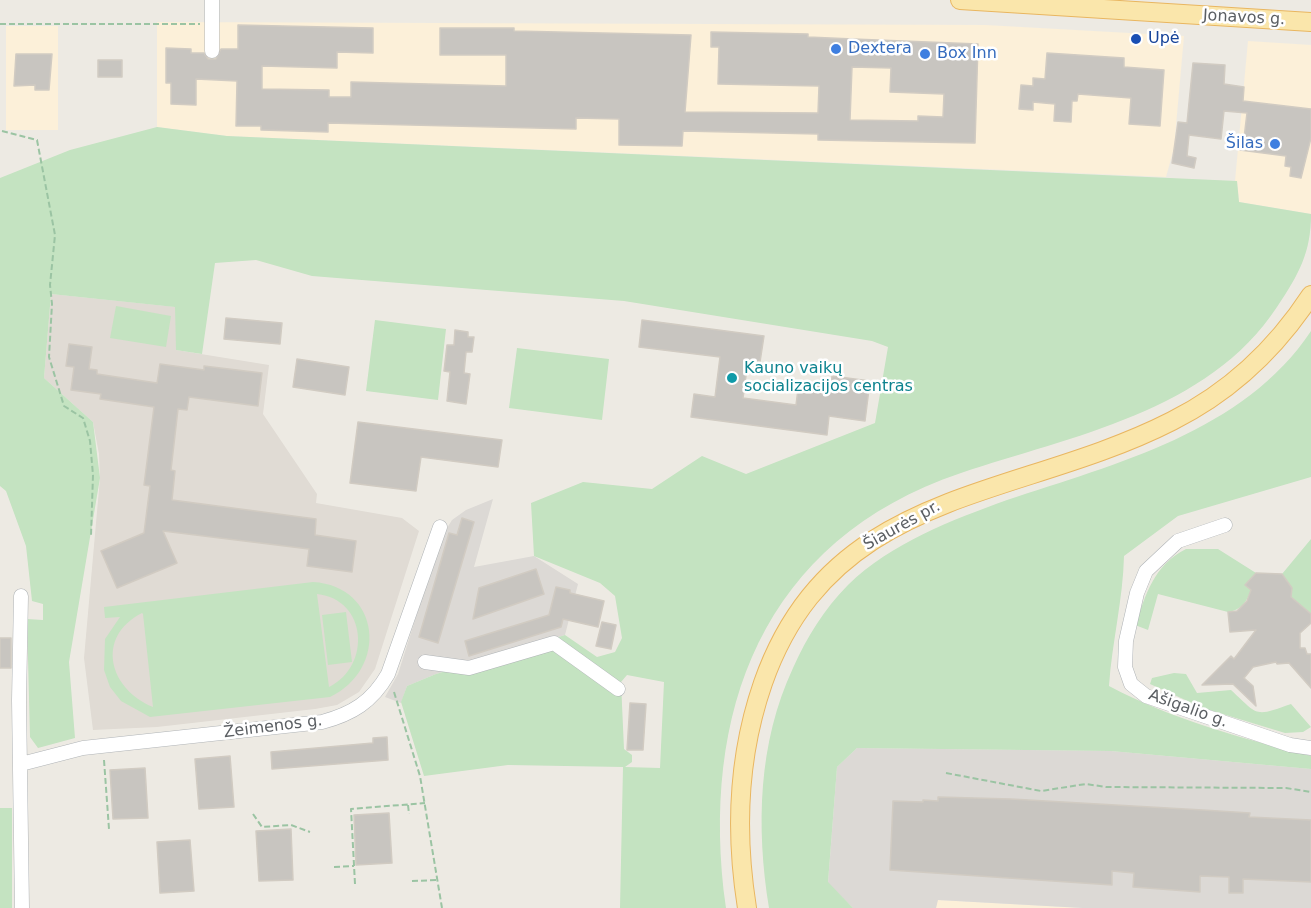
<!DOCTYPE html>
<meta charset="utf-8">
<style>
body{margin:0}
canvas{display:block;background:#edeae3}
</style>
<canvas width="1311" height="908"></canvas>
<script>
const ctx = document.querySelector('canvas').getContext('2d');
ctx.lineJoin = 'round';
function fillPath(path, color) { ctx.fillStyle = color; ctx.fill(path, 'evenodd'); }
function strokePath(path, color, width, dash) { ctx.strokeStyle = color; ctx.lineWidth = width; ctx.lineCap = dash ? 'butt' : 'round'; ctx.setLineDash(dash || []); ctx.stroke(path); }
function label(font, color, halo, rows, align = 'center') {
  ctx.font = font + ' "DejaVu Sans",sans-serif'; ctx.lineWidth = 5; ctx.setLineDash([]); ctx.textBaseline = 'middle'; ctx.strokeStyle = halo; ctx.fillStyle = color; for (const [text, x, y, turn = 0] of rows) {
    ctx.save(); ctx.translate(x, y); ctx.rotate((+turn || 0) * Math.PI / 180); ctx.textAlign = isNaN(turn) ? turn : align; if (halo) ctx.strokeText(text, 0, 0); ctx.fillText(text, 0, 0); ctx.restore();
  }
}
const commercial = new Path2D(`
 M157,22l828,3 199,11 -10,112 -8,29 -939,-41 -70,-9z
 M6,26h52v104h-52z
 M1248,41l63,4v169l-72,-12 -2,-21h-2z
 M937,900l146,8h-147z`);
const industrial = new Path2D(`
 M493,499l-19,68 60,-11 44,28 -13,51 -129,39 -29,12 -6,17 -16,-6 13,-23 43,-136 11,-18 14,-10z
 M857,748l254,3 200,18v139h-228l-145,-8 -2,8h-83l-25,-25 9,-116z`);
const education = new Path2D(`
 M51,294l125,13v43l93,15 -6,49 54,80 -1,9 86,15 17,13 -44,138 -16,23 -22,13 -22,4 -158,18 -64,3 -9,-72 16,-180 -1,-24 -6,-32 -49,-44z`);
const green = new Path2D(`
 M157,127l70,9 1010,45 2,21 72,12c0,39 -12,60 -34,93 -69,105 -206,129 -316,166 -199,67 -262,240 -235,435h-106l3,-141 -115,-2 -84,11 -23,-74 6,-16 29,-12 129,-39 32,22 18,-5 7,-14 -7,-42 -15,-13 -66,-27 -3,-53 52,-21 69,7 50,-33 44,18 129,-51 13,-76 -16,-6 -248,-40 -312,-25 -56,-16 -41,3 -13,91 -26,-4 -1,-43 -124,-13 -7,84 49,44 7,56 -31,184 6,76 -37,10 -8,-11 -3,-118 16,1v-16l-11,-3 -6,-55 -20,-55 -6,-5v-308l70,-28zM627,675l37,7 -4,86 -35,-1 7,-5v-7l-8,-6 -3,-67z
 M116,306l55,10 -5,31 -56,-9z
 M375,320l71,9 -8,71 -72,-9z
 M1311,331v146l-133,39 -54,40c-1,44 -12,86 -15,130 64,34 133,52 202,70v13l-200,-18 -254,-3 -20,19 -9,115 25,26h-84c-13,-81 -11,-165 24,-240 14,-31 31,-59 55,-83 43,-42 104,-65 159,-85 108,-36 237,-68 304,-169z
 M517,348l92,11 -7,61 -93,-12z
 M1311,539v75l-20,-17v-9l-9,-14z
 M1186,549h32l38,24 -10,12 5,5c-5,13 -10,20 -23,22l-70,-18 -10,36 -13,-5c12,-32 18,-59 51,-76z
 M313,582c68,4 76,87 17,115l-180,20 -29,-16 -11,-14 -6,-17 1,-31 15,-22 -15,1 -1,-11zM317,594c50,5 55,72 12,93zM142,613l1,1 10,93c-44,-18 -58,-70 -11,-94z
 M346,612l6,50 -24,3 -6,-50z
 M1174,673l12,1 11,19 34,-3c28,26 23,27 60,14l20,23 -8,5 -18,1 -82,-25 -53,-24 2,-6z
 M0,808h12v100h-12z`);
const building = new Path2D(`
 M238,25l135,3v25l-36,-1v16l-75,-2v23l67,1v7h22v-15l155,4v-31h-66v-27h74v3l177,4 -6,77 133,1 1,-27 -101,-2 1,-37h-8v-15l97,2v3l45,2 125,5 -3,99 -157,-3v-6l-135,-3 -1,15 -63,-1v-26l-43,-1v11l-248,-6v9l-67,-2v-4h-25l1,-45 -41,-2v26l-25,-1v-21h-5v-35l25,1v4h13l4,6h8l5,-10h17zM852,67l39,1 -1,24 54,2 -1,23 -25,-1v5l-68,-1z
 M1047,53l77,5v9l40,3 -4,56 -31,-2 2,-26 -53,-4 -1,7h-5l-1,21 -17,-1 1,-17 -22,-2v8l-14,-1 2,-24 12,1v-8l12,1z
 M16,54h36l-3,36h-14v-5l-21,1z
 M98,60h24v17h-24z
 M1193,63l32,2 -1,19 20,3 -1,14 68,8v29l-10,40 -11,-2 1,-9 -6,-1 1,-10 -46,-6 1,-12h3l3,-25 -23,-2 -3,28 -32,-4 -2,21 9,2 -2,10 -22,-5 6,-41 9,1z
 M226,318l56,5 -2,21 -56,-5z
 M642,320l122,16 -4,26 -12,-1 -5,37 53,7 3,-24 32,4 1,-9 38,5 -5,40 -36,-5 -2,19 -136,-18 3,-23 21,3 5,-40 -81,-10z
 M455,330l13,2v5h6l-2,15h-6l-2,21 6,1 -4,30 -19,-3 3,-29 -6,-1 3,-26h7z
 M69,344l23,3 -3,22 8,1v4l60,9 3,-19 44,6v-4l58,7 -4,33 -69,-9 -2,13 -9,-1 -7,61 4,1 -3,29 144,19 -1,16 41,6 -4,31 -45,-6 2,-17 -146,-18 14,32 -60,25 -16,-37 43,-18 6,-47 -6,-1 10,-78 -54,-8 1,-5 -30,-4 3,-23 -8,-1z
 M297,359l52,8 -4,28 -52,-8z
 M358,422l144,18 -4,27 -77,-10 -5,34 -66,-8z
 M462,518l12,4 -36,121 -19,-6 30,-104 8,2z
 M536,569l8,25 -71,25 6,-31z
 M1256,573l26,1 10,14 -1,9 20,17v9l-11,10v15h5l2,6h4v34l-22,-25 -12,1 -1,-2 -23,5 -9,11 9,8 3,20 -23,-22 -31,1 29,-29 3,3 22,-29 -26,2 -2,-20 9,-1 10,-10 4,-11 -6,-5z
 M556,587l14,3v3l34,8 -6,26 -35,-8 -2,8 -92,29 -4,-15 84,-26z
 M602,622l14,3 -5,24 -15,-3z
 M0,638h11v30h-11z
 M630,703l16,1 -3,46h-16z
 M387,737l1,23 -116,9 -1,-17 102,-9v-5z
 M230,756l4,51 -35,2 -4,-50z
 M145,768l3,50 -35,1 -3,-49z
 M938,797l73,2 192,11 47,3 -1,4 62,3v62l-68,-3v14h-14v-16l-29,-1v16l-67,-5 1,-14 -22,-2v14l-222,-15 3,-69 30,1v-2l15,1z
 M389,813l3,50 -36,2 -2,-50z
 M291,829l2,51 -34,1 -3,-50z
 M190,840l4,51 -34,2 -3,-51z`);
const path = new Path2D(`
 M0,24h200
 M2,131l35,9 18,95 -5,50 2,19 -3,53 15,49 19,12 7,23 3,34 -2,61
 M394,692l26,84 22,132
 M104,760l5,69
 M946,773l95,18 45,-7 20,3 180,1 25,4
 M408,805l1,9
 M253,814l9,13 29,-2 19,7
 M334,867l20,-1
 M412,881l26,-1
 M355,884l-4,-75 74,-6`);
const minor = new Path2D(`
 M212,0v51
 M1225,525l-47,16 -32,30 -9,22 -11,48 -1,26 6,17 15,12 144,49 21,3
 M21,596l-2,104 3,208
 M425,662l44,6 85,-25 64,46
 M21,764l62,-16 239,-26c30,-8 50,-20 66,-48l52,-147`);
const major = new Path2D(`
 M960,0l351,22
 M747,908c-12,-75 -9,-153 16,-225 69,-196 252,-182 409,-262 58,-29 103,-71 139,-126`);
const markers = [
 [1136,39,6,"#1a4fb4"],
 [836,49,6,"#3f7fe0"],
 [925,54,6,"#3f7fe0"],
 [1275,144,6,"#3f7fe0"],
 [732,378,6,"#0f9aa8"]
];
const streetNames = [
 ["Jonavos g.",1244,18,3],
 ["Šiaurės pr.",902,526,-29],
 ["Ašigalio g.",1188,709,20],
 ["Žeimenos g.",273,727,-7]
];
const transitNames = [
 ["Upė",1148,39]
];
const shopNames = [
 ["Dextera",848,49],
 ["Box Inn",937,54],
 ["Šilas",1263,144,"right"]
];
const cultureNames = [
 ["Kauno vaikų",744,369],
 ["socializacijos centras",744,387]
];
fillPath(commercial, '#fcf0d9');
fillPath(industrial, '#dcd9d5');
fillPath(education, '#e0dbd4');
fillPath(green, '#c4e3c1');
fillPath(building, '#c8c5c0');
strokePath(building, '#d1cbc2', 1.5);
strokePath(minor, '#b0b4b7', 15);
strokePath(major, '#e9b660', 20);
strokePath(path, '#9bc4a3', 2, [6, 3]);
strokePath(minor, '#fff', 14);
strokePath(major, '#fae6ab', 18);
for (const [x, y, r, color] of markers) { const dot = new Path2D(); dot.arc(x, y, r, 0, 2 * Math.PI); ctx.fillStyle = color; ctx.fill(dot); strokePath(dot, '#fff', 2); }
label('16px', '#5b5f63', '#fff', streetNames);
label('16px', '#164399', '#fff', transitNames, 'left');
label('16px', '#366cbe', '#fff', shopNames, 'left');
label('16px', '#0d838f', '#fff', cultureNames, 'left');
</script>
